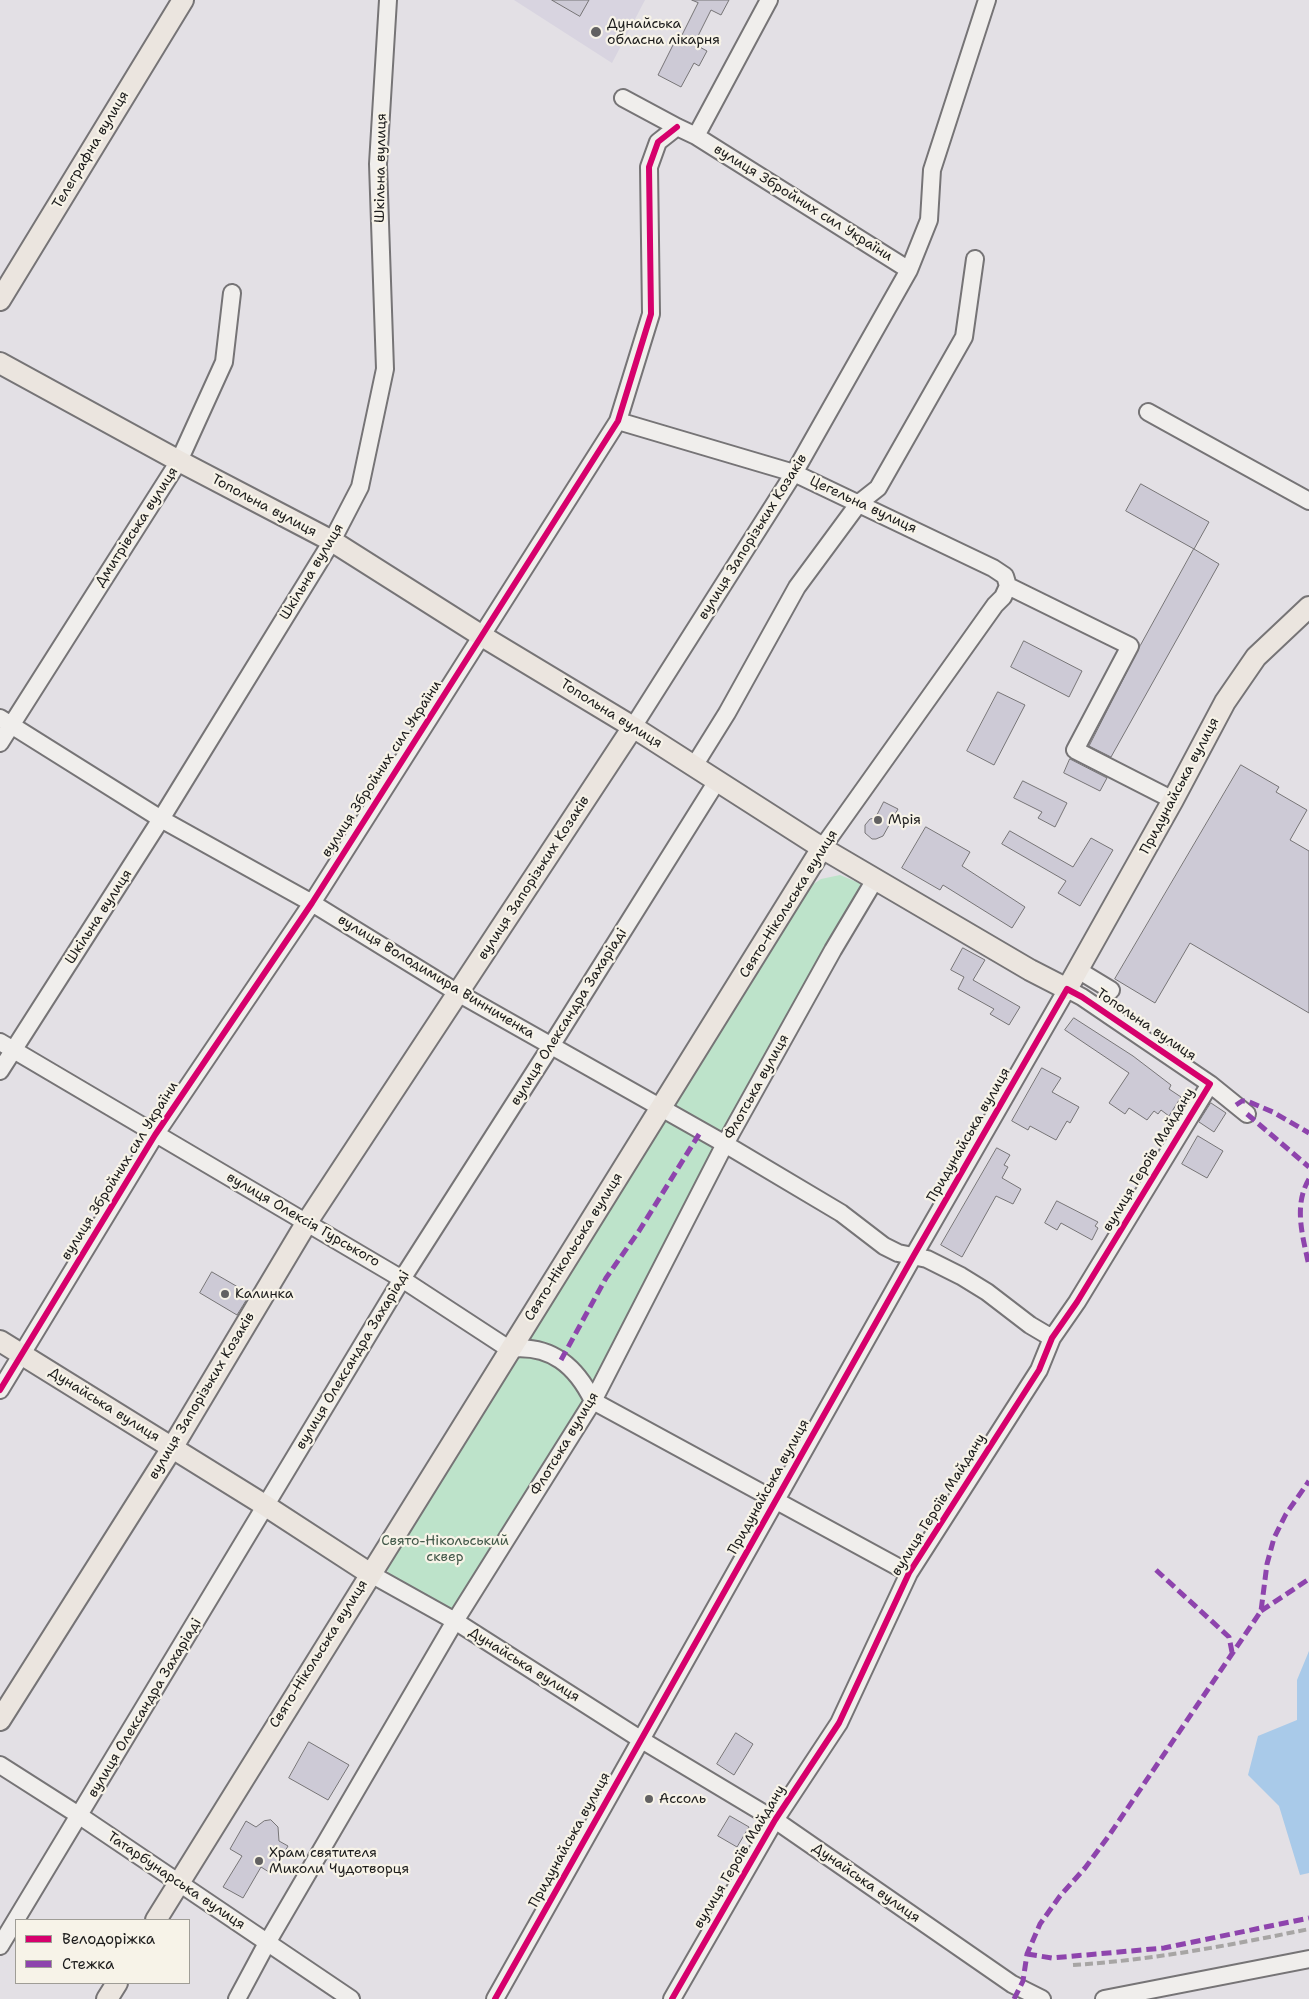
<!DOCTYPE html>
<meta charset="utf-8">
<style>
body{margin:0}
#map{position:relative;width:1309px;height:1999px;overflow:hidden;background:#e3e0e5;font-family:"Shantell Sans",sans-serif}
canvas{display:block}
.legend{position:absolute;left:15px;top:1919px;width:175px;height:65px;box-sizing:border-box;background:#f7f3e8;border:1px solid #9f9d96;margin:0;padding:6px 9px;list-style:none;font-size:15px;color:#1c1c1c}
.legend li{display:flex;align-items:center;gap:10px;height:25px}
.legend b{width:25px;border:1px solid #9f9d96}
</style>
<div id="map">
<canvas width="1309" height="1999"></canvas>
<ul class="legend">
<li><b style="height:6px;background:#d6006c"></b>Велодоріжка</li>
<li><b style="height:6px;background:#8e44ad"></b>Стежка</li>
</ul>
</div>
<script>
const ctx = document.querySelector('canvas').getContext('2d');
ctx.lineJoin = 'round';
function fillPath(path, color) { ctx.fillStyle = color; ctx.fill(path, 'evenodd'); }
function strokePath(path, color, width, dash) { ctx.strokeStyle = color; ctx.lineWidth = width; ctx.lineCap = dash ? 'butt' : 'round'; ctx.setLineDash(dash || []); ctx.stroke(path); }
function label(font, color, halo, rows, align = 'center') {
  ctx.font = font + ' "Shantell Sans",sans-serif'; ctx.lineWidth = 4.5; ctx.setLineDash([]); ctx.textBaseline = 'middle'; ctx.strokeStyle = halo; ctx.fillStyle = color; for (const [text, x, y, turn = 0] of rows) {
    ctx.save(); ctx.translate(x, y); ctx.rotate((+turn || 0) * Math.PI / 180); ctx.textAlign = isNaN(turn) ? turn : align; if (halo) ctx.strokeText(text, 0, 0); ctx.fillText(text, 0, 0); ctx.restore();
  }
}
const built = new Path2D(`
 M514,0h131l-33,63z`);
const green = new Path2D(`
 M840,875l24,10 -282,521 -129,203 -10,1 -52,-33 -4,-7 3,-11 413,-668 18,-12z`);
const water = new Path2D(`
 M1309,1651v222l-9,2 -21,-69 -31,-31 10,-39 39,-16v-40z`);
const building = new Path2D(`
 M552,0h37l-9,16z
 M692,0h37l-8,15 -10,-5 -17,34 13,7 -8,15 -5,-3 -13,24 -23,-12 20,-40 3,2 17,-34z
 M1141,484l68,38 -15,27 -68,-38z
 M1194,549l25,15 -108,193 -22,-11 51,-100z
 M1024,641l58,30 -13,26 -58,-30z
 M998,692l27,13 -31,60 -27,-14z
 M1070,759l37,19 -7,13 -36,-18z
 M1241,765l38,22 -3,5 31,18 -17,30 19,11v162l-119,-70 -35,60 -40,-24z
 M1023,781l44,22 -12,24 -17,-9 4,-6 -28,-14z
 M884,802l14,7 -15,27 -7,3h-4l-7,-6v-8l5,-6 5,-1z
 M926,827l44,25 -8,14 63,41 -13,21 -69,-43 -3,5 -38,-22z
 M1010,831l63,36 18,-29 22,12 -33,56 -22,-13 8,-12 -64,-37z
 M963,948l22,12 -12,20 47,27 -11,18 -19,-11 4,-5 -36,-20 6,-12 -13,-7z
 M1074,1018l59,38 38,29 -2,4 12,8 -12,19 -8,-6 -3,4 -4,-3 -7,9 -18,-12 -4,6 -16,-11 20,-30 -64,-43z
 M1042,1068l19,10 -9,14 27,15 -9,16 -3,-2 -11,19 -26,-14 -2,4 -16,-9z
 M1211,1103l15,10 -12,19 -15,-10z
 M1198,1136l25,15 -16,27 -25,-14z
 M997,1148l13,7 -6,10 4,2 -6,11 19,11 -8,15 -17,-8 -34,61 -21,-12z
 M1057,1201l41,21 -3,4 3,2 -6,12 -31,-17 -4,7 -12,-7z
 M212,1272l38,22 -13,21 -37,-22z
 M736,1733l17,11 -19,31 -17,-11z
 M309,1742l40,23 -21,35 -39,-22z
 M730,1816l19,11 -12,20 -19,-11z
 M271,1820l7,7 1,14 9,5 -16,28 -11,-7 -18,31 -20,-11 19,-31 -12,-7 16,-28 10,6 8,-6z`);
const minor = new Path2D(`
 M623,98l54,29 19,9 213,134
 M696,136l73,-136
 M1148,412l161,89
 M618,421l176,52 199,95 12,8 3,10
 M1008,586l122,60 -55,104 98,50
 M0,718l161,101 151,84 146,90 267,151 116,69 43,33 14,7 29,6 34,17 26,16 43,33 22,13
 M633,727l161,-254 115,-203 20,-50 3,-50 55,-170
 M0,743l179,-282 45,-99 8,-69
 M694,766l33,-53 70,-126 62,-84 19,-15 86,-151 11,-78
 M822,848l173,-243 8,-8 5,-11
 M1078,970l33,20
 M0,1042l402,237 107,70c42,-5 67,17 84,52l316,172
 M0,1071l161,-252 171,-278 28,-54 25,-118 -7,-205 10,-164
 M0,1390l155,-255 157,-232 306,-482 33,-107 -2,-147 9,-25 19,-15
 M369,1573l86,48 185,118 135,81 237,164 30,15
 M0,1765l80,51 271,183
 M0,1946l402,-667 149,-233 166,-265
 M237,1999l30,-56 188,-322 138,-220 132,-257 108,-194 43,-72
 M495,1999l419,-744 153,-266 15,8 128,87 37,30
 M672,1999l103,-179 64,-97 70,-150 130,-203 13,-32 25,-36 133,-218
 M1104,1999l205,-40`);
const major = new Path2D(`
 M0,300l183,-300
 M0,363l179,98 153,80 150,95 151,91 189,121 208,122 37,19 106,-189 52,-98 31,-45 53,-50
 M0,1341l266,165 103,67
 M0,1720l172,-272 135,-226 326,-495
 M156,1920c220,-358 445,-714 666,-1072
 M107,1999l10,-16`);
const rail = new Path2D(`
 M1073,1965c80,-5 158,-20 236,-36`);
const quiet = new Path2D(`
 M1236,1105l6,-4h5l26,11 36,21
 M1247,1114l62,53
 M1309,1179c-16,27 -6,58 0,87
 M561,1360l45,-82 33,-47 62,-100
 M1156,1570l73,67 3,15
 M1261,1611l48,-32
 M1027,1954l25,4 112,-10 145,-30
 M1014,1999l9,-18 4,-27 13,-30 20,-28 25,-28 23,-31 153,-226 6,-47 7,-26 12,-24 23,-33`);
const cycleway = new Path2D(`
 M0,1390l155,-255 157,-232 306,-482 33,-107 -2,-147 9,-25 19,-15
 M495,1999l419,-744 153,-266 15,8 128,87 -133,218 -25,36 -13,32 -130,203 -70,150 -64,97 -103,179`);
const markers = [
 [596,32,6,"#626162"],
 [878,820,5,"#626162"],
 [225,1294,5,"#626162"],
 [649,1799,5,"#626162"],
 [259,1861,5,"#626162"]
];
const poiNames = [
 ["Дунайська",607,24],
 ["обласна лікарня",607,40],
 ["Мрія",888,820],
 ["Калинка",235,1294],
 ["Ассоль",659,1799],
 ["Храм святителя",269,1853],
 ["Миколи Чудотворця",269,1869]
];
const streetNames = [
 ["Телеграфна вулиця",91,150,-59],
 ["Шкільна вулиця",381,168,-89],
 ["вулиця Збройних сил України",803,203,32],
 ["Цегельна вулиця",863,505,25],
 ["Топольна вулиця",264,506,28],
 ["Дмитрівська вулиця",137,527,-57],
 ["вулиця Запорізьких Козаків",753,537,-58],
 ["Шкільна вулиця",312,572,-59],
 ["Топольна вулиця",611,714,32],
 ["вулиця Збройних сил України",382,769,-57],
 ["Придунайська вулиця",1180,786,-62],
 ["вулиця Запорізьких Козаків",534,878,-57],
 ["Свято-Нікольська вулиця",789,904,-58],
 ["Шкільна вулиця",99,917,-57],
 ["вулиця Володимира Винниченка",436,977,31],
 ["вулиця Олександра Захаріаді",569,1017,-58],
 ["Топольна вулиця",1146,1025,34],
 ["Флотська вулиця",757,1087,-61],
 ["Придунайська вулиця",969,1135,-60],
 ["вулиця Героїв Майдану",1149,1160,-59],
 ["вулиця Збройних сил України",120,1171,-58],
 ["вулиця Олексія Гурського",303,1220,30],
 ["Свято-Нікольська вулиця",574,1247,-58],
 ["вулиця Олександра Захаріаді",353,1360,-59],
 ["вулиця Запорізьких Козаків",202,1396,-59],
 ["Дунайська вулиця",104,1405,32],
 ["Флотська вулиця",565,1444,-59],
 ["Придунайська вулиця",769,1487,-61],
 ["вулиця Героїв Майдану",939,1505,-58],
 ["Свято-Нікольська вулиця",319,1654,-58],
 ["Дунайська вулиця",524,1665,32],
 ["вулиця Олександра Захаріаді",145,1708,-59],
 ["Придунайська вулиця",570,1840,-61],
 ["вулиця Героїв Майдану",740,1857,-59],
 ["Татарбунарська вулиця",176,1881,34],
 ["Дунайська вулиця",866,1883,35]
];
const parkNames = [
 ["Свято-Нікольський",445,1541],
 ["сквер",445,1557]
];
fillPath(built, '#d8d4e0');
fillPath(green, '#bde3ca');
fillPath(water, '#a9cae9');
fillPath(building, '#cdcad6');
strokePath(building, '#767476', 1);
strokePath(minor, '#767476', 20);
strokePath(major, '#767476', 24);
strokePath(minor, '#f0eeec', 16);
strokePath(major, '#ebe5df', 20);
strokePath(rail, '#a7a5a4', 4, [8, 4]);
strokePath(quiet, '#8e44ad', 5, [10, 5]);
strokePath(cycleway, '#d6006c', 6);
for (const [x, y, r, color] of markers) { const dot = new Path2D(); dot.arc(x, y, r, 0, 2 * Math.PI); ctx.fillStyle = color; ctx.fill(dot); strokePath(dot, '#f7f3e8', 2); }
label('14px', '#1c1c1c', '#f7f3e8', poiNames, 'left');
label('14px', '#1c1c1c', '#f7f3e8', streetNames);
label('14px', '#43594a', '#f7f3e8', parkNames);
</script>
